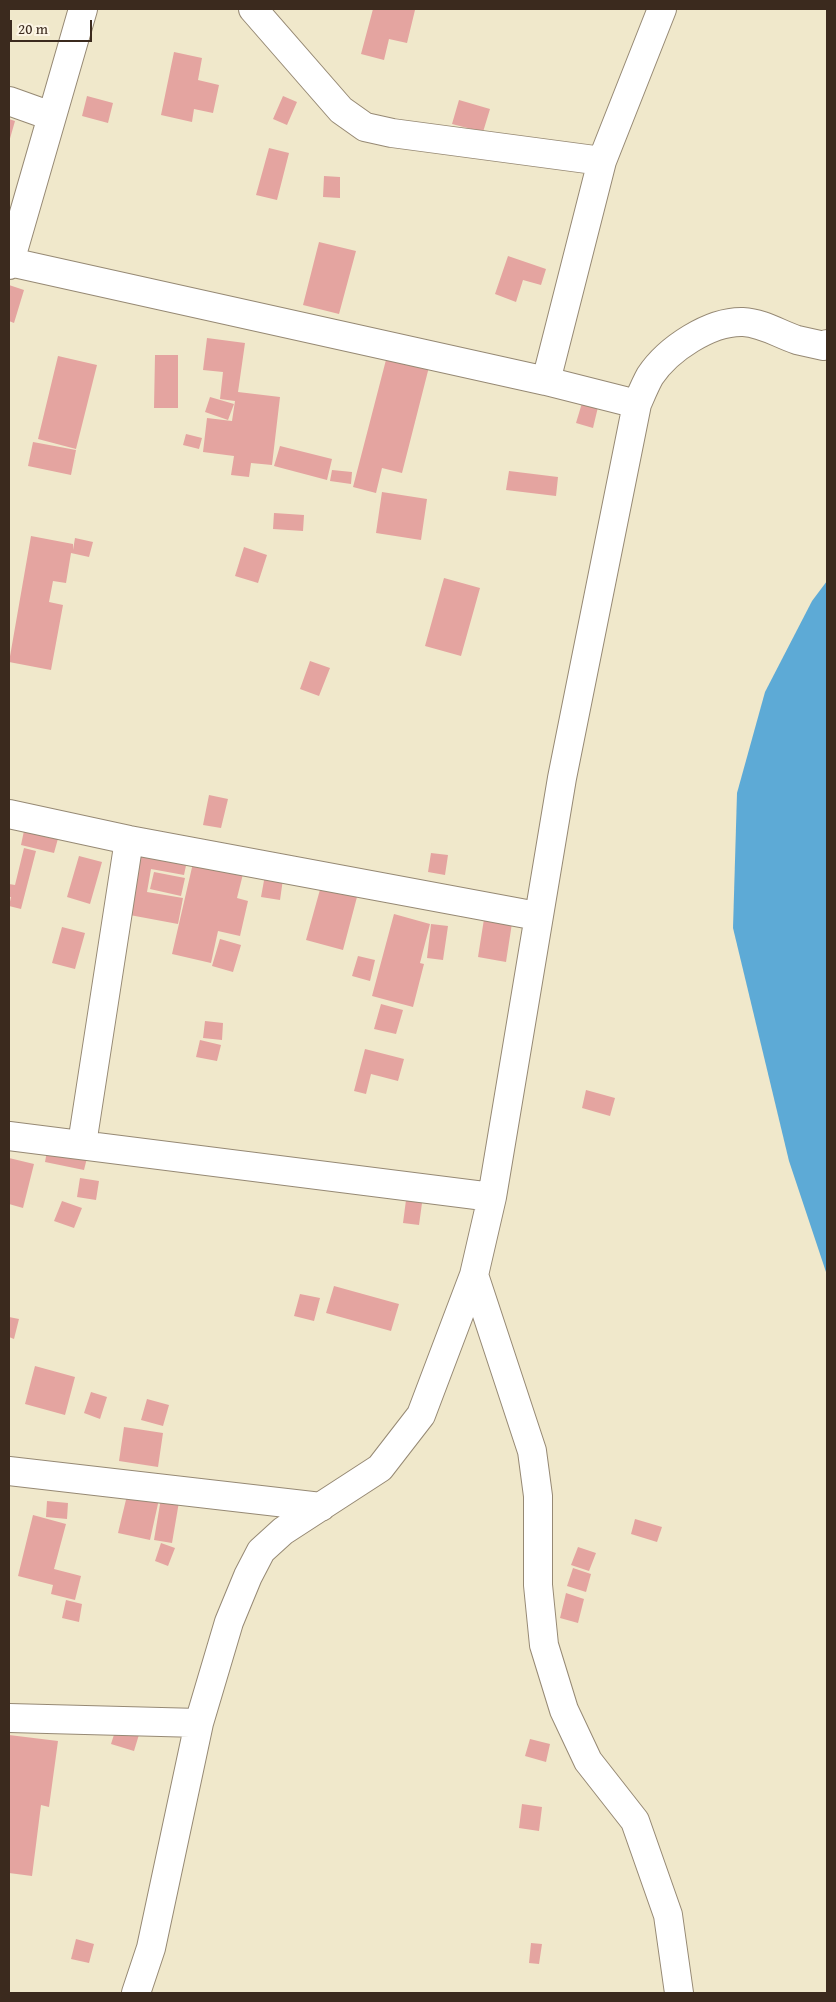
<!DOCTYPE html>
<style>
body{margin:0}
#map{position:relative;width:836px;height:2002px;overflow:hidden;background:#f0e8cb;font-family:"Gentium Book Plus",serif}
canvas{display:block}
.frame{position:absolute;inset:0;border:10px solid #3b2a1e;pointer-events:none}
.scale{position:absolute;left:10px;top:20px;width:82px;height:22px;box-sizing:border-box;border:2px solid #3b2a1e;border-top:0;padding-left:6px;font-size:15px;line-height:18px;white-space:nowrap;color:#3b2a1e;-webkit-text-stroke:4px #fcf5e5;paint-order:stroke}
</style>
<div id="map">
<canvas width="836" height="2002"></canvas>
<div class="frame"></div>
<div class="scale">20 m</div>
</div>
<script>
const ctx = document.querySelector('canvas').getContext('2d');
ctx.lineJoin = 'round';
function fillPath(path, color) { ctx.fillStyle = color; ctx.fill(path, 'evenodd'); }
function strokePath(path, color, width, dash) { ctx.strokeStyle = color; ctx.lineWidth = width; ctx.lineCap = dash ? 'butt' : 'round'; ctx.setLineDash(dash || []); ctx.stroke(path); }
const water = new Path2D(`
 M827,581v694l-38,-114 -56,-233 4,-135 28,-101 47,-91z`);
const building = new Path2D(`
 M373,9l42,1 -8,33 -18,-4 -5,21 -23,-6z
 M174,52l28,6 -4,22 21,5 -6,28 -19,-4 -2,13 -31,-7z
 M87,96l26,7 -5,20 -26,-7z
 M283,96l14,6 -10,23 -14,-6z
 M459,100l31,9 -7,23 -31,-8z
 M9,119l6,2 -6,21z
 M269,148l20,5 -12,47 -21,-5z
 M324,176l16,1v21l-17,-1z
 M319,242l37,9 -17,63 -36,-9z
 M508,256l38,13 -5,16 -18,-5 -7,22 -21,-8z
 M9,285l15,5 -10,33 -5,-2z
 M207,338l38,5 -7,49 42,5 -8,68 -21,-2 -2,14 -18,-2 3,-19 -31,-4 4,-34 25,3 3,-20 -15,-2 3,-27 -20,-2z
 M155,355h23v53h-24z
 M58,356l39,9 -21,84 -38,-10z
 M387,356l42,11 -27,106 -20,-5 -6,25 -23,-6z
 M210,397l24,7 -6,16 -23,-8z
 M582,403l16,4 -5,21 -17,-5z
 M186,434l16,4 -3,11 -16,-4z
 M33,442l43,8 -5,25 -43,-9z
 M280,446l52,13 -5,21 -53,-14z
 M332,470l20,2 -1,12 -21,-3z
 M509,471l49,6 -2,19 -50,-6z
 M382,492l45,7 -6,41 -45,-7z
 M274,513l30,2 -1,16 -30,-2z
 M31,536l42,8v6l2,-12 18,4 -4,15 -18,-4 -5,30 -13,-2 -4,21 14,3 -12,65 -42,-8z
 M244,547l23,8 -9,28 -23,-7z
 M444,578l36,10 -19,68 -36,-10z
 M310,661l20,7 -11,28 -19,-7z
 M209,795l19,4 -7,29 -18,-3z
 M25,826l34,9 -5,18 -33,-8z
 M132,846l56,10 -4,19 -33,-6 -4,23 36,6 -5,26 -59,-11z
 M24,848l12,3 -15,58 -12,-3 2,-9h-2v-13l6,1z
 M431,853l17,2 -3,20 -17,-3z
 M79,856l23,6 -12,42 -23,-7z
 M193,863l50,11 -6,24 11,3 -8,35 -22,-5 -7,32 -39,-9z
 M154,872l31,6 -4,18 -31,-7z
 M265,875l18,4 -3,21 -19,-3z
 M321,886l36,11 -14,53 -37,-10z
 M394,914l36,10 -10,39 4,1 -11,43 -41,-11z
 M484,919l28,4 -6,39 -28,-5z
 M431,924l17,2 -5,34 -16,-2z
 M62,927l23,6 -10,36 -23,-6z
 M220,939l21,6 -8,27 -21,-6z
 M358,956l17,4 -5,21 -18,-5z
 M381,1004l22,6 -7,24 -22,-5z
 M205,1021l18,2 -1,17 -19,-2z
 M200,1040l21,5 -4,16 -21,-4z
 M365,1049l39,10 -6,22 -27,-7 -5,20 -12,-3z
 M586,1090l29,8 -5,18 -28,-8z
 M48,1146l40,8 -4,16 -39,-8z
 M9,1158l25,6 -11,44 -14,-4z
 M80,1178l19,3 -3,19 -19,-3z
 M406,1200l16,3 -3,22 -16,-2z
 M62,1201l20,7 -8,20 -20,-7z
 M334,1286l65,18 -8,27 -65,-18z
 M300,1294l20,4 -6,23 -20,-5z
 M9,1317l10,2 -5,20 -5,-2z
 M35,1366l40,11 -10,38 -40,-11z
 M91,1392l16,5 -7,22 -16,-6z
 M147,1399l22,6 -6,21 -22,-6z
 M124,1427l39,6 -5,34 -39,-6z
 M130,1483l31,7 -11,50 -32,-7z
 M163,1486l18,4 -9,53 -18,-3z
 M47,1501l21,2 -1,16 -21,-2z
 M33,1515l33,9 -12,45 27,7 -6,24 -24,-6 2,-9 -35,-9z
 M635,1519l27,8 -5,15 -26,-8z
 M161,1543l14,5 -7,18 -13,-5z
 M578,1547l18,6 -7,18 -18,-6z
 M573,1568l18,6 -5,18 -19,-6z
 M566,1593l18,6 -6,24 -18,-5z
 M66,1600l16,4 -3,18 -17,-4z
 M118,1722l23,6 -7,23 -23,-7z
 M9,1735l49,6 -9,66 -8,-2 -9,71 -23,-3z
 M530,1739l20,5 -4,18 -21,-6z
 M522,1804l20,3 -3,24 -20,-3z
 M76,1939l18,5 -5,19 -18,-4z
 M531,1943l11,1 -3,20 -10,-1z`);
const street = new Path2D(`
 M253,9l88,101 24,17 27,6 210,28
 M9,101l42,15
 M10,262l536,119 91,23
 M9,265l74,-256
 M546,381l56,-220 60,-152
 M9,814l120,26 408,76
 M9,1136l483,61
 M82,1144l47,-304
 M474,1275l58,176 6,45v89l6,60 20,65 24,51 47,60 33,94 11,78
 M9,1471l312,36
 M9,1718l190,5
 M136,1993l15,-45 48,-225 30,-101 19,-46 13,-25 22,-20 97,-63 41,-53 53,-140 18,-78 70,-419 75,-374c4,-9 8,-19 13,-28 18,-27 60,-55 93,-54 20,1 36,12 54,18 9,2 18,4 27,6l3,-2`);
fillPath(water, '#5daad6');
fillPath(building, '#e4a4a0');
strokePath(street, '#968974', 30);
strokePath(street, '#fff', 28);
</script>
